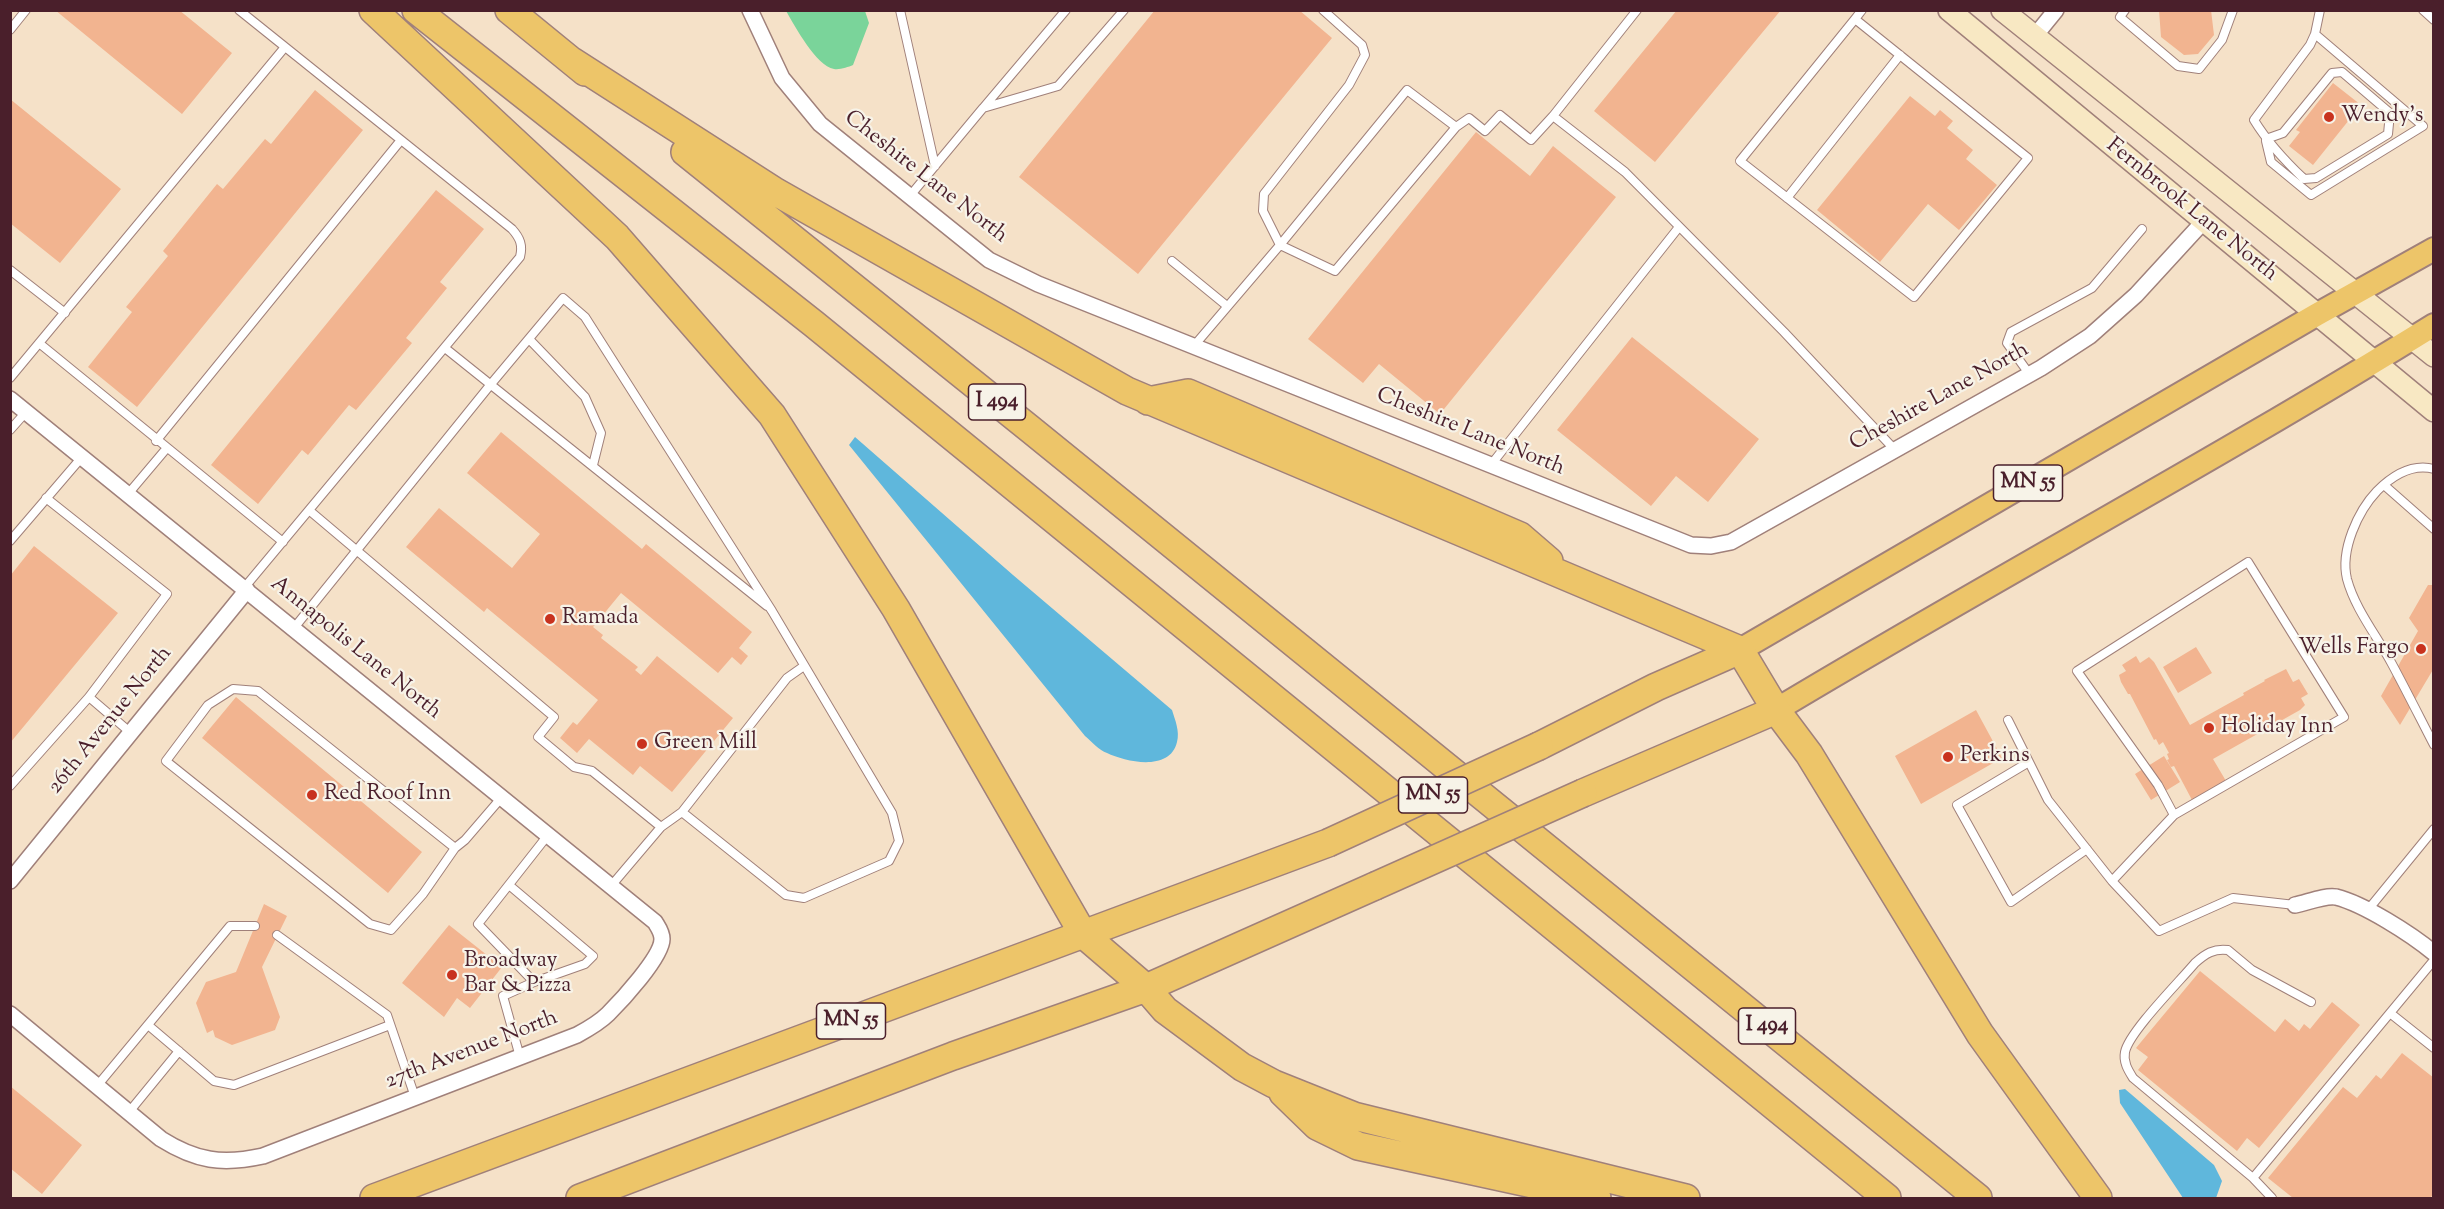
<!DOCTYPE html>
<style>
body{margin:0}
#map{position:relative;width:2444px;height:1209px;overflow:hidden;background:#f5e1c8;font-family:"Sorts Mill Goudy",serif}
canvas{display:block}
.frame{position:absolute;inset:0;border:12px solid #4a1f2b;pointer-events:none}
</style>
<div id="map">
<canvas width="2444" height="1209"></canvas>
<div class="frame"></div>
</div>
<script>
const ctx = document.querySelector('canvas').getContext('2d');
ctx.lineJoin = 'round';
function fillPath(path, color) { ctx.fillStyle = color; ctx.fill(path, 'evenodd'); }
function strokePath(path, color, width, dash) { ctx.strokeStyle = color; ctx.lineWidth = width; ctx.lineCap = dash ? 'butt' : 'round'; ctx.setLineDash(dash || []); ctx.stroke(path); }
function label(font, color, halo, rows, align = 'center') {
  ctx.font = font + ' "Sorts Mill Goudy",serif'; ctx.lineWidth = 4.5; ctx.setLineDash([]); ctx.textBaseline = 'middle'; ctx.strokeStyle = halo; ctx.fillStyle = color; for (const [text, x, y, turn = 0] of rows) {
    ctx.save(); ctx.translate(x, y); ctx.rotate((+turn || 0) * Math.PI / 180); ctx.textAlign = isNaN(turn) ? turn : align; if (halo) ctx.strokeText(text, 0, 0); ctx.fillText(text, 0, 0); ctx.restore();
  }
}
const green = new Path2D(`
 M786,11h79l4,12 -16,42c-5,2 -13,5 -19,4 -18,-3 -39,-43 -48,-58z`);
const water = new Path2D(`
 M855,437l158,138 159,135c3,10 8,21 5,32 -7,30 -51,20 -70,11 -8,-3 -15,-11 -22,-17l-236,-291z
 M2125,1089l89,76 8,16 -6,17h-33l-63,-95 -1,-13z`);
const building = new Path2D(`
 M55,10h124l53,43 -50,61z
 M1155,10h144l33,28 -194,236 -119,-97z
 M1677,10h104l-126,152 -61,-51z
 M2159,10h52l3,25 -16,19 -14,1 -23,-18z
 M2333,83l28,22 -48,60 -24,-19 11,-14 -4,-2z
 M315,90l48,40 -226,277 -49,-40 44,-55 -6,-5 42,-51 -5,-5 54,-67 6,5 42,-50 6,5z
 M1910,96l25,20 5,-6 13,11 -6,7 26,22 -7,9 31,26 -38,45 -31,-26 -48,58 -63,-52z
 M10,99l111,90 -61,74 -50,-40z
 M1476,132l54,44 23,-30 63,51 -176,217 -61,-50 -16,19 -55,-44z
 M436,190l48,39 -44,53 7,6 -41,50 6,5 -56,67 -7,-5 -41,50 -6,-5 -44,54 -47,-39z
 M1632,337l127,102 -51,63 -32,-26 -25,30 -94,-76z
 M501,432l141,117 4,-5 106,88 -13,16 9,8 -7,9 -9,-8 -14,16 -97,-80 -28,34 10,8 -2,3 37,29 -3,3 6,5 16,-19 76,62 -61,74 -32,-26 -7,9 -44,-36 -12,14 -17,-15 13,-16 4,3 21,-25 -111,-92 -3,4 -78,-65 33,-39 73,60 28,-34 -73,-61z
 M34,546l84,67 -108,130v-167z
 M2428,585h6v83l-34,57 -19,-29 37,-65 -9,-13z
 M2196,647l16,26 -34,20 -15,-26z
 M2136,656l4,7 9,-6 5,5 36,63 54,-30 -1,-2 22,-12 -1,-1 22,-11 7,13 6,-3 9,15 -7,4 4,7 -5,5 -87,49 13,22 -34,19 -18,-34 -3,1 -4,-7 2,-1 -2,-5 2,-1 -6,-11 -4,3 -3,-6 -2,1 -24,-46h-2l-7,-12 -2,-7 7,-4 -4,-6z
 M236,697l186,155 -34,41 -186,-155z
 M1976,710l26,48 -81,46 -26,-48z
 M2164,756l16,26 -29,18 -16,-26z
 M264,904l23,12 -25,51 18,50 -5,13 -43,15 -17,-8 -2,-7 -6,3 -11,-30 10,-21 30,-10z
 M449,925l53,42 -32,41 -13,-10 -13,19 -42,-34z
 M2200,971l75,61 10,-13 14,12 5,-7 6,5 22,-27 28,23 -101,123 -12,-10 -10,13 -99,-81 10,-13 -12,-9z
 M2402,1053l32,25v116l-4,4h-137l-25,-20 75,-91 14,11 19,-23 5,4z
 M10,1086l72,59 -40,49 -32,-26z`);
const lane = new Path2D(`
 M239,10l273,219c8,9 11,16 8,28l-276,331
 M900,10l35,156
 M1323,10l39,35 3,10 -16,30 -85,109 -1,17 17,34 55,26 121,-144
 M2125,10l-5,7 58,49 21,3 23,-29 11,-30
 M2423,10l11,10
 M1855,19l173,139 -114,139 -174,-136 115,-142 7,-9
 M10,30l16,-20
 M984,107l82,-97
 M1553,116l72,56 159,160 111,118
 M2266,139l17,-6 49,-60 10,-1 48,41 -2,21 -72,44 -12,1c-19,-18 -36,-36 -50,-59l56,-75 5,-11 5,-24
 M2266,141l5,21 40,33 112,-69 -108,-92
 M909,197l74,-89 75,-22 66,-76
 M1787,198l113,-143
 M1172,261l55,45
 M10,270l55,43
 M529,339l56,58 16,36 -8,32
 M39,343l244,199
 M1193,347l87,-102 127,-155 49,37 13,-9 16,13 15,-16 31,25 22,-24 84,-106
 M445,348l322,258
 M2030,375l-23,-32 4,-11 81,-44 50,-59
 M10,378l275,-331
 M10,430l16,-18
 M156,441l245,-301
 M1490,466l189,-239
 M2434,469c-23,-6 -42,7 -57,22 -19,20 -37,59 -30,88 8,30 30,57 45,85 14,26 28,54 42,81
 M2384,485l50,44
 M128,494l38,-45
 M46,498l121,96 -78,103
 M310,511l244,206 -16,20 36,30 18,4 69,56
 M10,541l72,-84
 M294,628l197,-244 72,-86 22,19 187,294 120,202 7,28 -10,20 -85,37 -18,-3 -104,-83 -21,15 -50,59
 M2008,720l40,80 64,81 62,-66 -16,-30 -81,-114 171,-109 96,155 -170,98
 M2029,762l-72,43 54,97 76,-53
 M10,786l79,-89 42,36
 M682,812l105,-134 17,-12
 M455,848l-197,-157 -25,-2 -25,16 -42,56 204,163 21,6 32,-36 32,-46 10,-8 37,-43
 M2112,881l47,50 74,-33 62,7
 M509,885l84,71 -8,8 -51,18 -56,-58 70,-89
 M2367,911l67,-82
 M277,935l110,80 28,82
 M2390,1013l44,35
 M148,1025l66,56 20,4 156,-60
 M520,1057l-17,-61 31,-14
 M97,1086l133,-160h25
 M129,1112l50,-61
 M2253,1178l181,-218
 M2272,1198l-19,-20 -120,-100c-5,-8 -10,-16 -8,-26 4,-20 55,-71 70,-89 10,-9 19,-15 33,-13l24,20 59,32`);
const street = new Path2D(`
 M750,10l32,68 38,46 169,136 49,24 653,261 20,1 20,-4 310,-174 49,-32 46,-41 67,-73
 M2034,37l22,-27
 M10,399l645,523c3,5 7,10 7,17 0,18 -41,62 -54,75 -9,9 -20,15 -31,21l-314,121c-41,9 -67,5 -102,-17l-151,-125
 M10,881l237,-291
 M2295,905c11,-2 30,-10 41,-8 28,7 75,37 98,56`);
const secondary = new Path2D(`
 M1949,10l485,401
 M2002,10l432,346`);
const primary = new Path2D(`
 M1740,650l576,-335 118,-66
 M1776,710c218,-131 442,-251 658,-385`);
const highway = new Path2D(`
 M373,10l244,227 155,178 124,194 187,325 63,54 19,22 77,57 32,17 80,32 332,82
 M416,10l398,314 1073,874
 M509,10l76,62
 M572,61l204,131 351,199 613,259 36,60 33,44 171,280 118,164
 M685,152l345,277 948,769
 M1148,401l40,-8 332,143 29,25
 M1539,746l117,-59 84,-37
 M1583,793l193,-83
 M1283,1093l34,33 41,20 239,52
 M374,1198l954,-355
 M580,1198l373,-142 193,-68 229,-102`);
const highwayBridge = new Path2D(`
 M1328,843l211,-97
 M1375,886l208,-93`);
const markers = [
 [2329,117,6,"#c8321e"],
 [550,619,6,"#c8321e"],
 [2421,649,6,"#c8321e"],
 [2209,728,6,"#c8321e"],
 [642,744,6,"#c8321e"],
 [1948,757,6,"#c8321e"],
 [312,795,6,"#c8321e"],
 [452,975,6,"#c8321e"]
];
const shields = [
 [997,402,57],
 [2028,483,69],
 [1433,795,69],
 [851,1021,69],
 [1767,1026,57]
];
const shieldNames = [
 ["I 494",997,402],
 ["MN 55",2028,483],
 ["MN 55",1433,795],
 ["MN 55",851,1021],
 ["I 494",1767,1026]
];
const poiNames = [
 ["Wendy's",2341,117],
 ["Ramada",562,619],
 ["Wells Fargo",2409,649,"right"],
 ["Holiday Inn",2221,728],
 ["Green Mill",654,744],
 ["Perkins",1960,757],
 ["Red Roof Inn",324,795],
 ["Broadway",464,962],
 ["Bar & Pizza",464,987]
];
const streetNames = [
 ["Cheshire Lane North",925,178,38],
 ["Fernbrook Lane North",2191,211,39],
 ["Cheshire Lane North",1940,398,-29],
 ["Cheshire Lane North",1470,433,22],
 ["Annapolis Lane North",355,649,39],
 ["26th Avenue North",111,721,-51],
 ["27th Avenue North",472,1051,-21]
];
fillPath(green, '#7ad49a');
fillPath(water, '#5fb7dc');
fillPath(building, '#f2b490');
strokePath(lane, '#a0807a', 10);
strokePath(street, '#a0807a', 18);
strokePath(secondary, '#a0807a', 24);
strokePath(primary, '#a0807a', 26);
strokePath(highway, '#a0807a', 30);
strokePath(lane, '#fff', 8);
strokePath(street, '#fff', 15);
strokePath(secondary, '#f8e8c3', 21);
strokePath(primary, '#edc569', 22);
strokePath(highway, '#edc569', 27);
strokePath(highwayBridge, '#a0807a', 30, []);
strokePath(highwayBridge, '#edc569', 27);
for (const [x, y, r, color] of markers) { const dot = new Path2D(); dot.arc(x, y, r, 0, 2 * Math.PI); ctx.fillStyle = color; ctx.fill(dot); strokePath(dot, '#f7f3e8', 2); }
for (const [x, y, w] of shields) { const box = new Path2D(); box.roundRect(x - w / 2, y - 18, w, 36, 4.5); ctx.fillStyle = '#f7f3e8'; ctx.fill(box); strokePath(box, '#4a1f2b', 1.5); }
label('bold 21px', '#4a1f2b', null, shieldNames);
label('22px', '#4a1f2b', '#f7f3e8', poiNames, 'left');
label('22px', '#4a1f2b', '#f7f3e8', streetNames);
</script>
